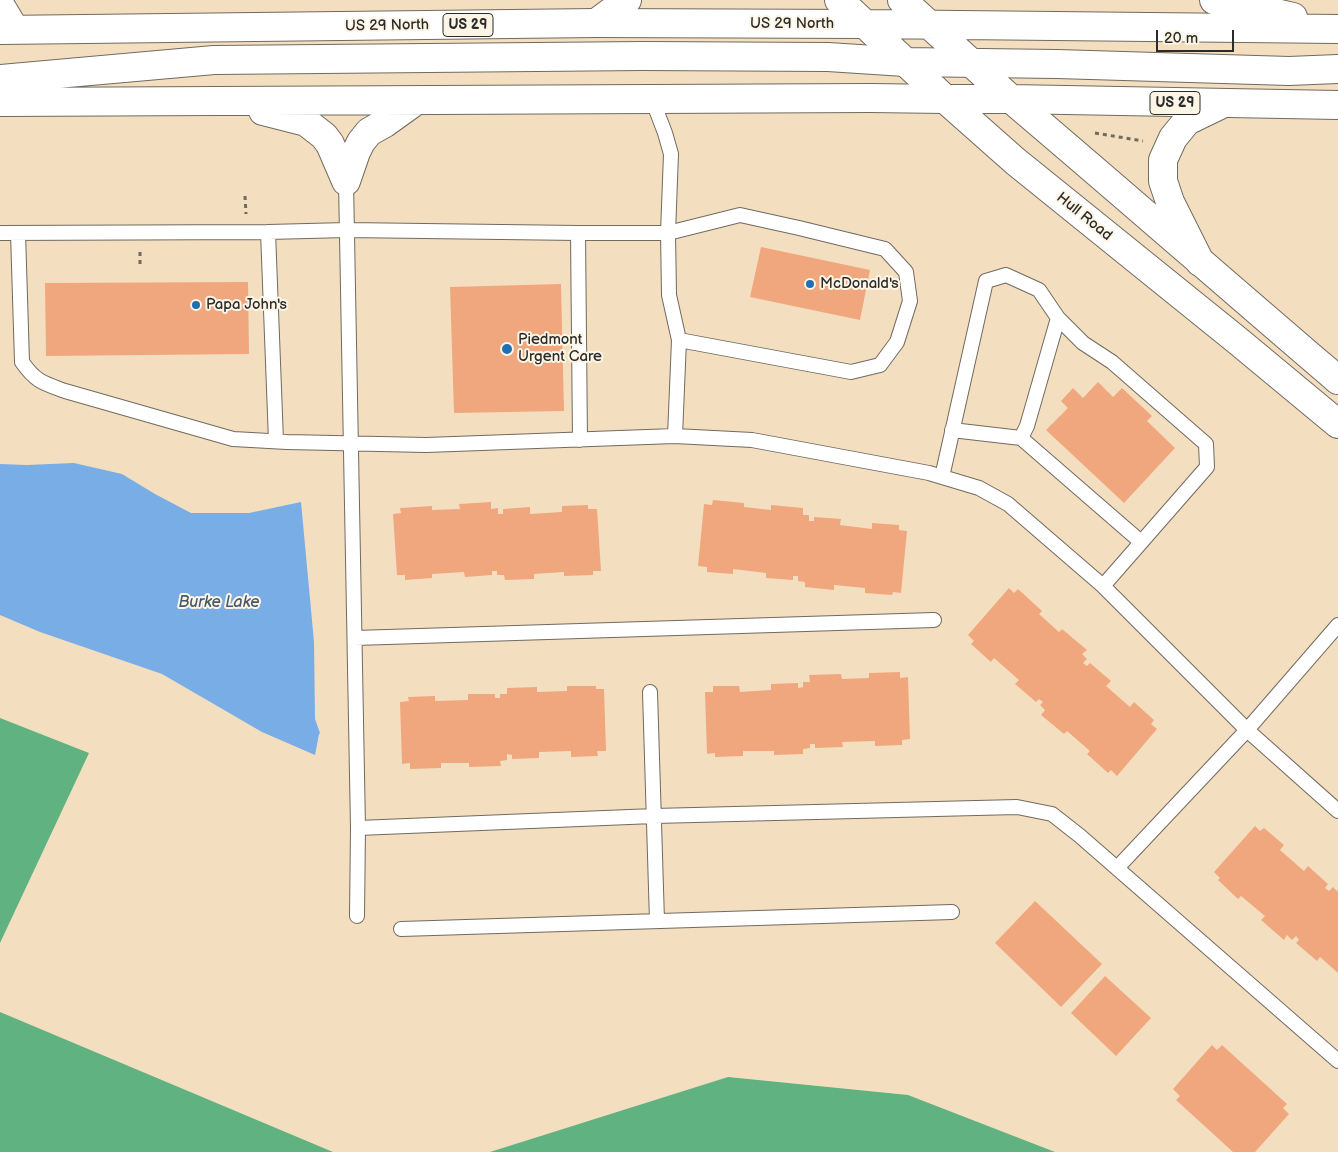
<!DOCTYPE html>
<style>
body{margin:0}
#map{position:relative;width:1338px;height:1152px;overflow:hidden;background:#f3dfc0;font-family:"Balsamiq Sans",sans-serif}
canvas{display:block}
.scale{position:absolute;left:1156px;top:30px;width:78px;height:22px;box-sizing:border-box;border:2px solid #2b2b2b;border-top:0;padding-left:6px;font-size:15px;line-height:18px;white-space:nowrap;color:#2b2b2b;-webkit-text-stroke:4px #fcf5e5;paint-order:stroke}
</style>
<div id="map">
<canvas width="1338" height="1152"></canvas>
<div class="scale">20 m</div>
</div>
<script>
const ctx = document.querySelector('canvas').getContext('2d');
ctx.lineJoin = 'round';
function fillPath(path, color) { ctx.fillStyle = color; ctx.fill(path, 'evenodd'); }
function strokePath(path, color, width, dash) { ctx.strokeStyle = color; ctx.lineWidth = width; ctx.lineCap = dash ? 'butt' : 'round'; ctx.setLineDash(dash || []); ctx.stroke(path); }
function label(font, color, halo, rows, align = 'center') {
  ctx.font = font + ' "Balsamiq Sans",sans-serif'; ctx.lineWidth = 4; ctx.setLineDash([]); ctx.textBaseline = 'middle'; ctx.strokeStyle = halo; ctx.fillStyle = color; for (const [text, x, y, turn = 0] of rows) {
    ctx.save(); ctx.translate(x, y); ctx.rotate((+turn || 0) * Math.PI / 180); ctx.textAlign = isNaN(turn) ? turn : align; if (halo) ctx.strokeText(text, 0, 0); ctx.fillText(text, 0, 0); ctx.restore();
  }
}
const forest = new Path2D(`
 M0,718l89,35 -89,190z
 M0,1012l333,140h-333z
 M728,1077l180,18 147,57h-565z`);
const water = new Path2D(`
 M74,463l48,11 33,20 36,19h58l52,-11 13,140 1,77 5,14 -1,1 -4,21 -53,-23 -100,-58 -122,-42 -40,-17v-151l27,1z`);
const building = new Path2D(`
 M761,247l109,23 -10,50 -110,-23z
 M248,282l1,72 -203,2 -1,-73z
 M561,284l3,127 -110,2 -4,-126z
 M1098,382l15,15 9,-9 30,28 -5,5 28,27 -51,55 -78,-73 22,-22 -7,-7 12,-13 10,10z
 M713,500l31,3v4l27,3v-5l32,3v7h6v6h5v-4l27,2 -1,6 32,4v-6l27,2v5l8,1 -6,62 -8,-1 -1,3 -27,-2v-5l-31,-3v5l-29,-3v-5l-7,-1v-5h-5v4l-27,-2v-5l-33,-4v5l-26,-2v-5l-9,-1 6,-62 8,1z
 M491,502v7l7,-1v6h5v-5l27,-2v7l32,-2v-6l26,-1v4h9l4,62h-8v4l-29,1v-4l-30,2v5l-29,1 -1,-5h-7v-4h-5v4l-27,2 -1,-5 -32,2v4l-27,2v-5h-8l-4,-61 8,-1 -1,-5 32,-2v4l28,-1 -1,-5z
 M1009,588l5,5 4,-4 24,22 -3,3 20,18 3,-3 25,21 -5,4 5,5 -4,4 4,3 3,-3 21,18 -5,5 24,21 4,-5 20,18 -3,4 6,5 -40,47 -6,-6 -3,3 -21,-19 3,-3 -23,-20 -3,3 -23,-19 4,-5 -5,-5 3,-3 -4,-3 -3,3 -21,-18 4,-4 -25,-22 -3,4 -20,-18 3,-3 -6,-6z
 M900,672v6l8,-1 2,62 -8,1v5l-27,1v-5l-33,1 1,5 -28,1v-4h-5v4l-7,1v5l-29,1v-4h-31v5l-28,1v-4l-8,1 -2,-62h8v-6h26l1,6 31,-2v-6l27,-1v5l5,-1v-5h7l-1,-7 32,-1 1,5 27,-1v-5z
 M567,686h29v3h8l2,62h-9l1,5 -27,1v-6l-32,1v6l-27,1v-4l-5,-1v6l-7,1 1,5 -32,1v-4h-28v5l-31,1v-6l-8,1 -2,-62 9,-1 -1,-4 27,-1v5l33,-1v-6h27v4h5v-4h7v-6l30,-1v5l30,-1z
 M1255,826l5,5 4,-3 20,17 -4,5 24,21 4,-5 20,18 -3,4 4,3 4,-4 5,5v81l-18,-16 -3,4 -21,-18 3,-3 -3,-4 -4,4 -5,-5 -3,5 -23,-20 4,-4 -24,-20 -3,3 -20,-19 2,-2 -6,-6z
 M1035,901l67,63 -41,43 -66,-64z
 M1105,976l46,42 -35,38 -45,-43z
 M1212,1045l5,5 5,-5 65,59 -4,4 6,6 -34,38h-22l-57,-52 4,-4 -7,-7z`);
const path = new Path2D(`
 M1095,133l48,8
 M245,196l1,18
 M140,252v15`);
const lane = new Path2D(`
 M652,99l13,34 6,21 -3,79 1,62 10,45 -4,96
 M346,181l12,647 296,-12 363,-9 35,7 28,22 258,225
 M268,232l8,209
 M0,233l268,-1 79,-2 231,3h90l72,-18 59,13 86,21 21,23 4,29 -13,41 -17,23 -29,7 -172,-32
 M18,233l4,129c14,20 21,21 43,29l168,48 54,3 139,3 249,-9 77,4 177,33 50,15 29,16 95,82 144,144 91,-105
 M578,233l2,207
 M1058,318l-31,108 -6,12 120,104
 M952,430l69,8
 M942,477l44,-196 20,-6 33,15 19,28 25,25 29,19 94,82 1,23 -104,119
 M355,638l579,-18
 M650,692l7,229
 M1117,868l130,-138 91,81
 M357,916l1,-88
 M401,929l551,-17`);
const secondary = new Path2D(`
 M945,99l70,62 223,180 100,83
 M1011,99c110,93 218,188 327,281`);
const primary = new Path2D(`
 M0,5l15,25
 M0,30l596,-7 269,1
 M0,79l214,-19 429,-4 185,1 77,5 152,2 232,7 49,-2
 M0,102c290,0 580,-2 870,-4l75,1
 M263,111l43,11 18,14 6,8 16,37
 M346,181l10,-29 5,-10 8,-10 16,-9 32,-23`);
const highway = new Path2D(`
 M839,0l106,99h66l327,6
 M902,0l109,99
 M1214,0l23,4 56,13
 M596,23l31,-23
 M865,24l473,5
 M1200,262l-30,-60 -7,-21v-21l10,-22 14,-17 33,-16`);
const markers = [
 [810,284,5,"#1f6fb2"],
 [196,305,5,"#1f6fb2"],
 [507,349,6,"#1f6fb2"]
];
const shields = [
 [468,25,50],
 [1175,103,50]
];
const shieldNames = [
 ["US 29",468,25],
 ["US 29",1175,103]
];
const streetNames = [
 ["US 29 North",792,24],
 ["US 29 North",387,26,-1],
 ["Hull Road",1084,217,39]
];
const poiNames = [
 ["McDonald's",820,284],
 ["Papa John's",206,305],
 ["Piedmont",518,340],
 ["Urgent Care",518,357]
];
const waterNames = [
 ["Burke Lake",219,603]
];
fillPath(forest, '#60b280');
fillPath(water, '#79ade6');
fillPath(building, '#f0a77e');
strokePath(lane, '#716a5f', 16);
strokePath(secondary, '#716a5f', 30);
strokePath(primary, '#716a5f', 30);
strokePath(highway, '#716a5f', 30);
strokePath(path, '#716a5f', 3, [4, 4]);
strokePath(lane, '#fff', 14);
strokePath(secondary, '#fff', 28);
strokePath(primary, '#fff', 28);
strokePath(highway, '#fff', 28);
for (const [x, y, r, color] of markers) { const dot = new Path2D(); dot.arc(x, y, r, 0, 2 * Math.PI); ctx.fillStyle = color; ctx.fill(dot); strokePath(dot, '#fcf5e5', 2); }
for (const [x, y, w] of shields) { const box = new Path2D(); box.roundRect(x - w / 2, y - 11.5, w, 23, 4); ctx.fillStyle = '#fcf5e5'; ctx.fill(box); strokePath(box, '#2b2b2b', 1); }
label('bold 14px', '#2b2b2b', null, shieldNames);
label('15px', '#2b2b2b', '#fcf5e5', streetNames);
label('15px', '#2b2b2b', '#fcf5e5', poiNames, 'left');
label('italic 16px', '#46586c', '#fcf5e5', waterNames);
</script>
